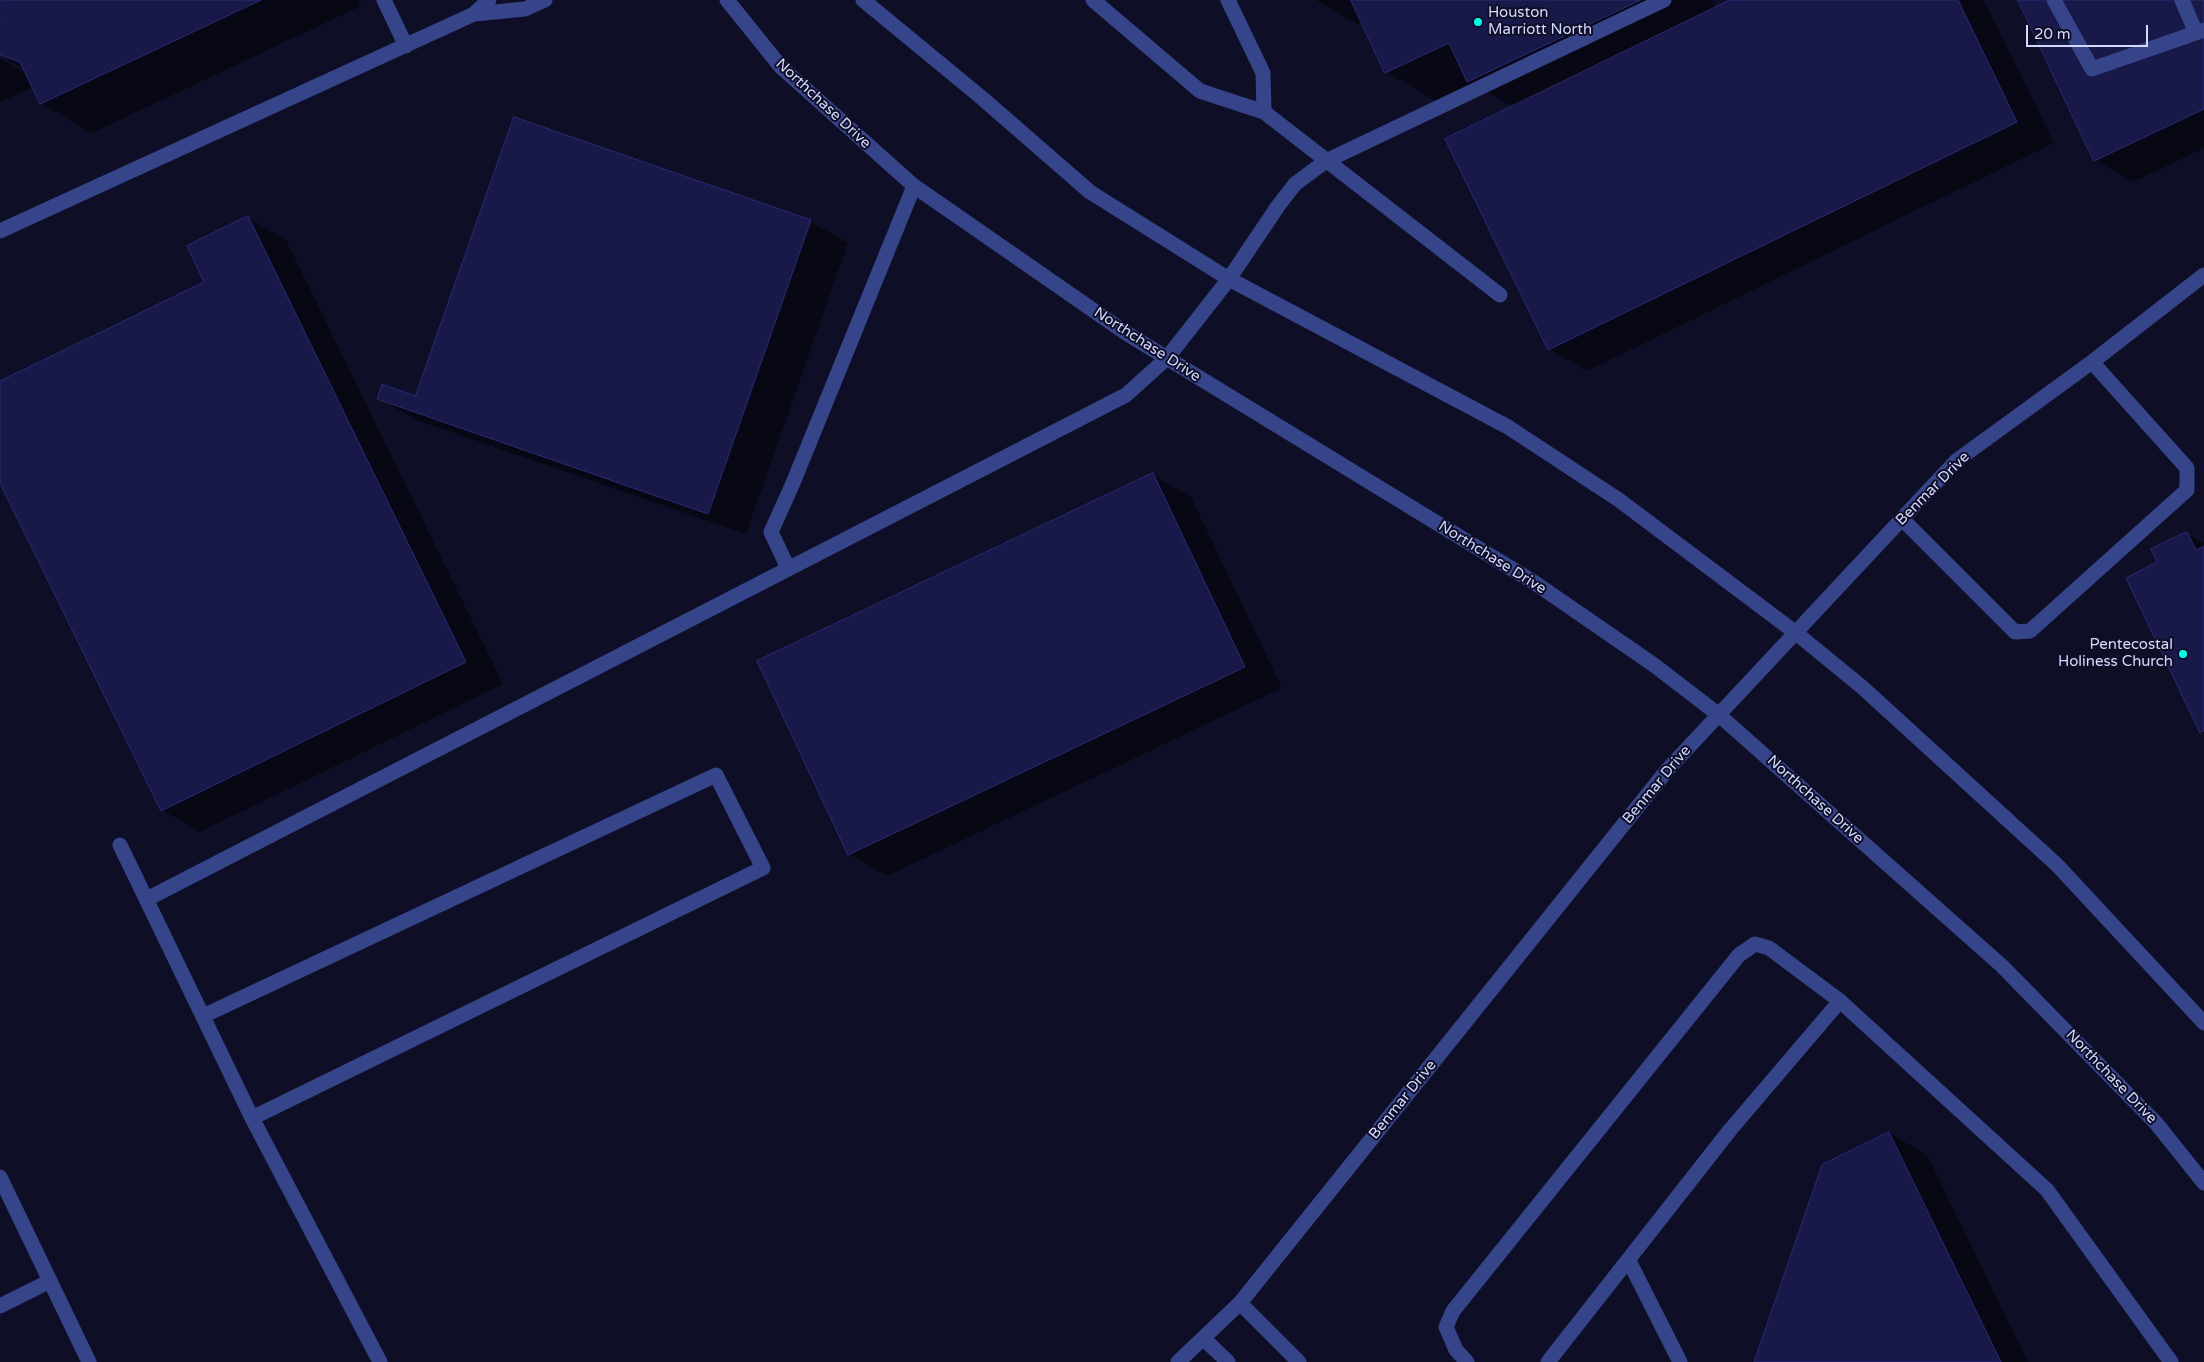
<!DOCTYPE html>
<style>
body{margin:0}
#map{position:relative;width:2204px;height:1362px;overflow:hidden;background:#0e0f27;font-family:"Varela Round",sans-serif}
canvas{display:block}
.scale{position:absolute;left:2026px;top:25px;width:122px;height:22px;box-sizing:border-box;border:2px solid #d4d8ff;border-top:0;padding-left:6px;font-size:15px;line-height:18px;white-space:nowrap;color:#d4d8ff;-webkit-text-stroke:4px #0e0f27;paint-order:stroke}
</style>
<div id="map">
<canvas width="2204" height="1362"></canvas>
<div class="scale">20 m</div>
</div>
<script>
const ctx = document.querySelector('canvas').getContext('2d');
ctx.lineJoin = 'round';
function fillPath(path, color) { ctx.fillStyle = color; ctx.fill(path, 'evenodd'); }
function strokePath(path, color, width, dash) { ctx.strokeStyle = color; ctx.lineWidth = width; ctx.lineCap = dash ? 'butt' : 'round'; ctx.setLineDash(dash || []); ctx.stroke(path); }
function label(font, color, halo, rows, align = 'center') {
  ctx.font = font + ' "Varela Round",sans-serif'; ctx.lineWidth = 4; ctx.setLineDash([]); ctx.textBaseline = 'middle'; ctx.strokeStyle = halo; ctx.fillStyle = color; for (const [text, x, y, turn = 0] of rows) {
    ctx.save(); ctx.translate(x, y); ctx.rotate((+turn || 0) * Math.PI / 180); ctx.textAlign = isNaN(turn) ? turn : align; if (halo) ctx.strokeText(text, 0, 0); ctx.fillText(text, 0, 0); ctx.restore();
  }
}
const shadow = new Path2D(`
 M0,0h358l3,6 -269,127 -51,-30 -8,-16 -33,15v-44l25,15v-3l-25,-15z
 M1316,0h396l4,8 16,-8h252l70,143 -467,228 -38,-22 -36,-242 -39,-23 -37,17 -51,-29 -24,-50 -5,2z
 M2020,0h184v148l-71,34 -38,-22z
 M514,119l297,103 37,21 -102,291 -330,-114 -38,-22h38z
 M248,218l38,22 217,444 -303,148 -38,-22 -162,-330v-97l206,-101z
 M1153,475l38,22 91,191 -395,188 -38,-22z
 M2187,534l17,9v191l-3,-2 -42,-169z
 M1889,1133l38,22 101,207h-273z`);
const building = new Path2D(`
 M0,0h261l-221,104 -20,-42 -20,-7z
 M1351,0h290l-174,82 -18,-39 -64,30z
 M1730,0h228l59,122 -469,228 -103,-211z
 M2018,0h186v109l-110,52z
 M514,117l297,103 -103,294 -331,-115 5,-15 33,12z
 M248,216l218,446 -305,149 -161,-328v-102l204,-99 -17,-36z
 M1153,473l92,194 -397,188 -91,-194z
 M2187,532l9,18 8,-4v185l-4,2 -74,-155 31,-16 -6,-13z
 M1889,1132l112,230h-247l68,-197z`);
const minor = new Path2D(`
 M384,0l22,46
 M489,0l-15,14 51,-5 20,-9
 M727,0l54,67 133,119 212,147 409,250 119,82 65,50 283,251 154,157 48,60
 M863,0l119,98 108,94 139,87 279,148 111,73 177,133 66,54 195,178 147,158
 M1093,0l107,91 64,21 236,183
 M1228,0l35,73 1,39
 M2054,0l38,69 112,-39
 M2182,0l14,33
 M0,231l474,-217
 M1902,519l113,113 15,-1 157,-141v-22l-95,-106
 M788,568l-17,-36 22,-49 121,-297
 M120,845l132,273 128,244
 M147,899l979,-504 41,-37 62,-79 49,-73 17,-22 31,-23 338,-161
 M203,1016l513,-241 47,93 -511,250
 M0,1177l89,185
 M1629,1261l51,101
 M1240,1303l59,59
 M0,1306l50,-25
 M1204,1339l24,23
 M1178,1362l62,-59 428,-534 288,-308 136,-99 112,-87
 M1467,1362l-11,-12 -10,-23 7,-16 286,-356 16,-11 14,4 71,53
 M1548,1362l182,-232 110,-129 207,189 124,172`);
const markers = [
 [1478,22,5,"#00ffe6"],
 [2183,654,5,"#00ffe6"]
];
const poiNames = [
 ["Houston",1488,13],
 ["Marriott North",1488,30],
 ["Pentecostal",2173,645,"right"],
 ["Holiness Church",2173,662,"right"]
];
const streetNames = [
 ["Northchase Drive",823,104,43],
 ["Northchase Drive",1147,345,33],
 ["Benmar Drive",1933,489,-45],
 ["Northchase Drive",1492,558,32],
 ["Benmar Drive",1657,785,-50],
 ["Northchase Drive",1815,800,42],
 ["Northchase Drive",2111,1077,46],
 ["Benmar Drive",1403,1100,-51]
];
fillPath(shadow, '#0007');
fillPath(building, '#191949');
strokePath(building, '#2a2a76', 1);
strokePath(minor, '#364489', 15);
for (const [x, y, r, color] of markers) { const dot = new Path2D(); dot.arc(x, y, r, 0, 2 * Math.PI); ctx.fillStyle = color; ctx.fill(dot); strokePath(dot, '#0e0f27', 2); }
label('15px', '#d4d8ff', '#0e0f27', poiNames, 'left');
label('15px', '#d4d8ff', '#0e0f27', streetNames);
</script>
